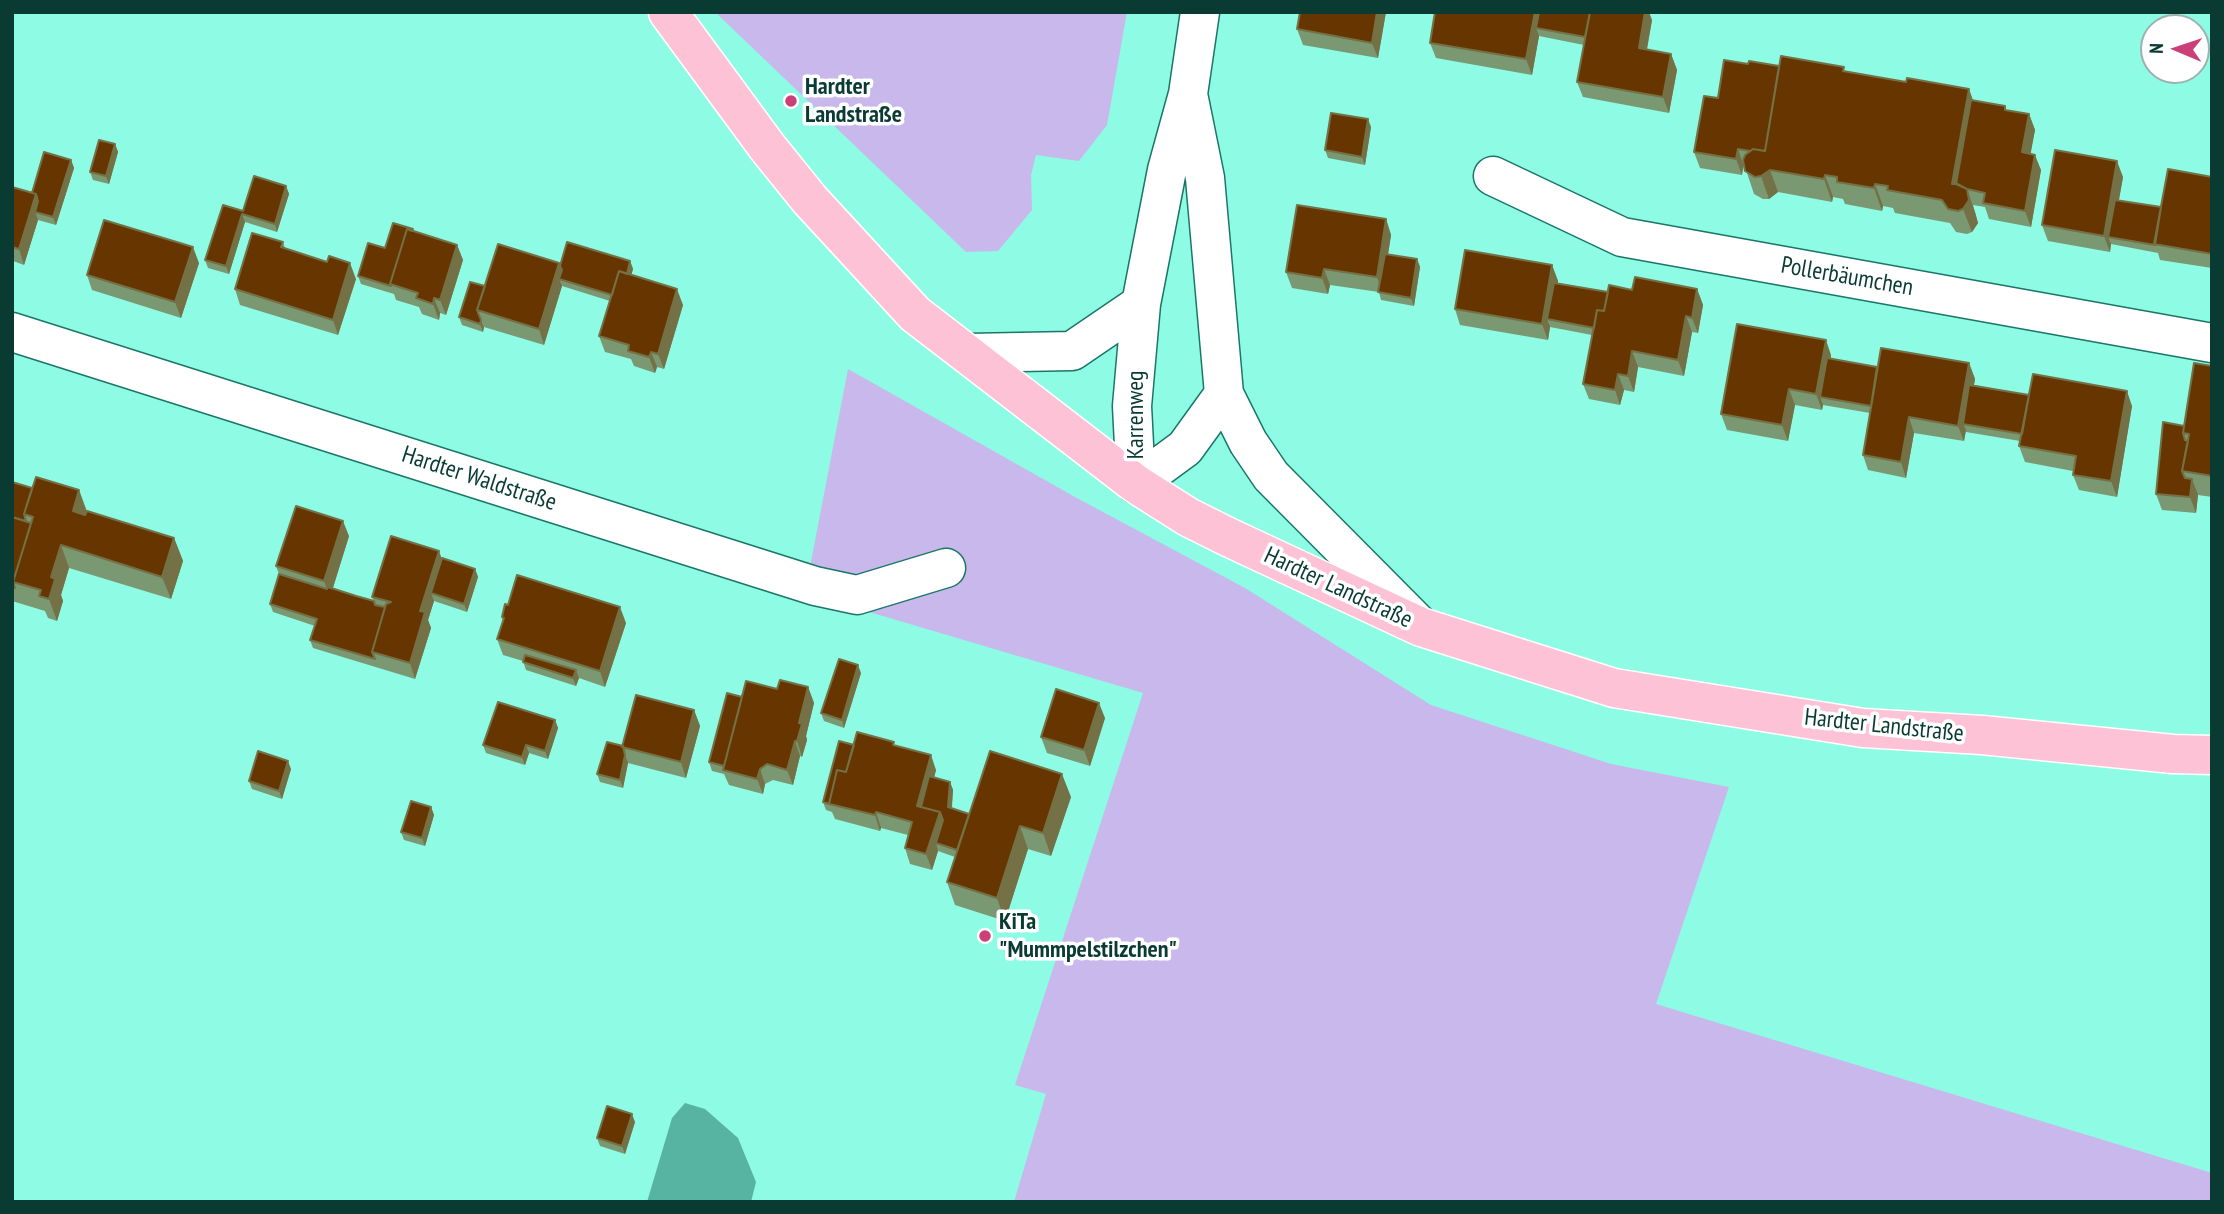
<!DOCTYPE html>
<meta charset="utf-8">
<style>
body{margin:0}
#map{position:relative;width:2224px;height:1214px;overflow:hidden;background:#8efbe5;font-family:"PT Sans Narrow",sans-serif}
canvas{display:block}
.frame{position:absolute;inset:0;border:14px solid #093b33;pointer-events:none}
.north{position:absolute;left:2140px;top:14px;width:70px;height:70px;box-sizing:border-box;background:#fff;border:2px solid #9db1ad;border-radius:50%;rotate:272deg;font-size:19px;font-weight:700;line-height:28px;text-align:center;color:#093b33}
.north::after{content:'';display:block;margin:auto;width:24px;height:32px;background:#cb4079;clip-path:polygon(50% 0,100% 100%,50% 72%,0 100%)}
</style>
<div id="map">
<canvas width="2224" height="1214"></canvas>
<div class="frame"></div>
<div class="north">N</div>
</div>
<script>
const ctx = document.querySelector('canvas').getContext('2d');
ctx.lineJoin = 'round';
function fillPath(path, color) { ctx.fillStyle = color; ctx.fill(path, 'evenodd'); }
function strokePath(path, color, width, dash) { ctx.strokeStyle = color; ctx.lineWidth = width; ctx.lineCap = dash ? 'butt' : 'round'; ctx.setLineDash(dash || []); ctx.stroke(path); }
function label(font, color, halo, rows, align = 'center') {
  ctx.font = font + ' "PT Sans Narrow",sans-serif'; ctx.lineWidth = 7; ctx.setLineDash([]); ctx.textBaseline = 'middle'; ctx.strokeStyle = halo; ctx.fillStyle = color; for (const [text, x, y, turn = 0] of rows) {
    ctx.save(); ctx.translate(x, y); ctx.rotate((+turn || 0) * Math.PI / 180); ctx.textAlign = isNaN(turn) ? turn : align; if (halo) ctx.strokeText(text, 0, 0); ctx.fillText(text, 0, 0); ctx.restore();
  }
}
const green = new Path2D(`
 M715,12h412l-20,113 -28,36 -43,-6 -5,20 1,35 -34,41 -32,1z
 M848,369l227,128 170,91 186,117 180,59 118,23 -73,217 556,169v29h-1198l32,-108 -31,-9 128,-392 -338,-100z`);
const water = new Path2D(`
 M685,1103l20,6 33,29 18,44 -5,20h-104l25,-84z`);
const minor = new Path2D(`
 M1188,94l17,84 19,216 24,48 23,34 148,149
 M1493,176l129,61 590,106
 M12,332l803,254 42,9 89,-27
 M968,353l104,-2 69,-47
 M1136,484l-4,-78 9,-102 26,-134 21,-76 12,-82
 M1136,484l49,-36 39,-54`);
const major = new Path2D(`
 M668,12l100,136 42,52 105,114 221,170 52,33 40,20 193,90 193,61 249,40 119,7 191,19 39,1`);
const wall = new Path2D(`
 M1386,12l-8,46 -75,-13 -6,-16z
 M1435,12l217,8 -5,30 24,4 6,16 -8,43 -86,-16 -6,-15 7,-37 -45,-9 -7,39 -96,-17 -6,-15z
 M1748,64l98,8 60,10 63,7 4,12 32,5 1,4 23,4 6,16 -5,24 11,16 -10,57 -42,-8 -4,-12 -12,-2 5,18 -6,9 -5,2 -11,-2 -6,-9 -55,-10 -2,-5 -10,-2 -1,5 -37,-7 -2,-5 -10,-2 -1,5 -54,-10 -9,7h-6l-9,-5 -10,-30 -2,11 -42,-7 -6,-16 24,-54z
 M1371,127l-6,38 -37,-7 -3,-8z
 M115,144l3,8 -9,32 -16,-4 -3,-8z
 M71,160l3,8 -18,57 -18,-5 -14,45 -11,-4 -1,4v-78l20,6z
 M2123,177l-4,23 42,7 51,-30v91l-52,-8 -2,-7 -47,-9 -1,8 -62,-11 -6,-16z
 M286,186l3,8 -12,38 -32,-10 -16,52 -21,-6 -3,-8 38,-49z
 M1386,219l5,16 -3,20 29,4 3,8 -6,39 -33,-6 -2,-8 -49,-7 -2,9 -36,-6 -6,-16z
 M414,231l43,14 6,15 -17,55 -6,-2 -1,7 -17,-6 -3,-7 -23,-7 -2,-6 -33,-10 -3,-8 27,-28z
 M283,242l2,6 71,31 -18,56 -98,-30 -5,-16z
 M630,261l3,8 -2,6 52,30 -19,64 -7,-2 -2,6 -21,-7 -3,-7 -26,-7 -6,-16 11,-35 -48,-15 -18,59 -60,-18 -1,5 -21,-7 -3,-8 26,-31 75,-20z
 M199,263l-18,55 -89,-28 -5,-15z
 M1552,265l6,16v2l50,9 24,-2 65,-1 6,16 -5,28 -6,-1 -8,44 -46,-9 -4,25 -10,-2 -4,15 -31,-6 -6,-15 9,-49 -42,-8 -2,13 -88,-15 -5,-16z
 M1831,355v4l46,8 92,-4 6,16 -1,6 55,10 103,11 -15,91 -38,-7 -6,-15v-4l-48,-9 -6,-16 1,-5 -54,-9v-2l-2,11 -50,-8 -8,45 -38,-8 -5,-15 7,-42 -47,-8 -1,5 -27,-5 -7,36 -61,-11 -6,-16z
 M2212,366v131l-14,-2 -2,18 -34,-3 -6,-16 28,-68z
 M12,482l20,6 47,2 8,21 87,27 9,23 -12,38 -102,-31 -8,27 2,6 -6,20 -9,-3 -3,-7 -33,-10z
 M349,536l-16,52 41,13 -2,-4 70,-39 33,11 3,8 -11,35 -33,-11 -6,19 3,8 -16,51 -102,-31 -3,-8 5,-14 -42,-14 -3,-8 9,-30 -3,-8z
 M502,617l124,6 -21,64 -26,-9 -3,8 -50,-16 -3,-9 -20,-6 -6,-16 6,-19z
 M861,673l-17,55 -20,-7 -3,-8z
 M808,687l6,16 -8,33 1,4 -5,17 -2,-1 -7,29 -20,-5 -8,4 -2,10 -34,-9 -5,-11 -12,-3 -3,-9 68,-73z
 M694,710l6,16 -14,52 -58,-15 -5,25 -23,-6 -3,-8 26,-28z
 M1105,718l-15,48 -43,-13 -6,-16z
 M555,720l3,8 -10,31 -19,-6 -4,12 -39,-12 -3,-8z
 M854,745h42l40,25 -2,8 16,4 3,8 -1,18 17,6 102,-17 -20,59 -23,-7 -23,72 -50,-16 -8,-23 8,-25 -17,-6 -6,19 -22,-6 -5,-16 3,-13 -27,-7 -1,3 -45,-12 -3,-7 -6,-2 -3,-8z
 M291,769l-9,30 -30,-10 -3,-8z
 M431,807l3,8 -9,31 -21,-6 -3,-8z
 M635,1122l-10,32 -25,-8 -3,-8z`);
const shadedWall = new Path2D(`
 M1377,12h9l-8,46 -6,-15z
 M1535,12h7l-6,16 3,8 -7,39 -6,-16z
 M1645,12h4l3,8 -8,44 -5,-16z
 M1671,54l6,16 -8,43 -6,-16z
 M1969,89l8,23 -13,77 -12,-5z
 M2029,114l6,16 -7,38 -6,-16z
 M1368,119l3,8 -6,38 -3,-8z
 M115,144l3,8 -9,32 -3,-8z
 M1738,149l5,15 -1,11 -6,-16z
 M2035,155l6,15 -10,57 -6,-16z
 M71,160l3,8 -18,57 -3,-8z
 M2117,161l6,16 -11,61 -4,-1 3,7 -1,8 -6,-16z
 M1770,170l8,22 -9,7 -8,-23z
 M1825,175l8,22 -1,5 -8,-23z
 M1875,184l8,22 -1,5 -8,-23z
 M286,186l3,8 -12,38 -2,-8z
 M1967,189l8,23 3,11 -6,9 -9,-23z
 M36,194l5,15 -6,3 3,8 -14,45 -5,-16z
 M242,214l3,8 -16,52 -3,-8z
 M1386,219l5,16 -9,58 -5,-16z
 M457,245l6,15 -17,55 -6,-15z
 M193,247l6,16 -18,55 -6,-16z
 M1417,259l3,8 -6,39 -3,-8z
 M630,261l3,8 -5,19 -3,-8z
 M350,263l6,16 -18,56 -5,-15z
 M559,263l5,15 -5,1 3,7 -18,59 -5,-16z
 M1552,265l6,16 -7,39 -4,-1 3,8 -2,13 -6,-16z
 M1324,269l6,16 -2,9 -6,-16z
 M677,289l6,16 -19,64 -6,-15z
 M1697,289l6,16 -5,28 -6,-15z
 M434,298l6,15 -1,7 -6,-16z
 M1686,316l6,16 -8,44 -6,-16z
 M481,320l2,6 1,1 -1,5 -3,-8z
 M1826,340l5,15 -7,43 -4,-1 3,8 -1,5 -6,-16z
 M1632,351l6,16 -4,25 -6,-16z
 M651,352l6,15 -2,6 -6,-16z
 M1969,363l6,16 -8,45h-4l3,6 -2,11 -6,-15z
 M1618,374l6,16 -4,15 -5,-15z
 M1789,389l6,16 -7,36 -6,-16z
 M2127,391l5,15 -15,91 -6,-16z
 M1909,417l5,16 -8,45 -5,-16z
 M2192,479l6,16 -2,18 -6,-16z
 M79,490l8,23 -6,20 -8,-22z
 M343,521l6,15 -19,61 -6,-16z
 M174,538l9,23 -12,38 -9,-22z
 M61,545l8,23 -8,27 2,6 -6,20 -8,-22 2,-22z
 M439,551l6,16 -14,26 3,8 -6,19 3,8 -16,51 -5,-16 10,-52z
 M475,569l3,8 -11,35 -3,-8z
 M620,607l6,16 -21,64 -5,-16z
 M858,665l3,8 -17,55 -2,-8z
 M576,670l3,8 -3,8 -3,-8z
 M808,687l6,16 -8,33 1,4 -5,17 -5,-16 2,-18z
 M1099,703l6,15 -15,48 -6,-16z
 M694,710l6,16 -14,52 -5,-16z
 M555,720l3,8 -10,31 -3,-8z
 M795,741l5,15 -7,29 -6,-15z
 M526,745l3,8 -4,12 -3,-8z
 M625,755l3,8 -5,25 -3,-8z
 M931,755l5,15 -12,45 -7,-9z
 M288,761l3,8 -9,30 -3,-8z
 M760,769l5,15 -2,10 -6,-15z
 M1062,774l9,23 -20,59 -8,-23z
 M950,782l3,8 -2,25 -3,-8z
 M431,807l3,8 -9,31 -3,-8z
 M876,812l5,16 -1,3 -5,-16z
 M940,812l6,16 -10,15 2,8 -6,19 -6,-16z
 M1020,826l8,23 -23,72 -8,-23z
 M632,1114l3,8 -10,32 -3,-8z`);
const building = new Path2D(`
 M1300,12h77l-5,31 -75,-14z
 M1435,12h100l-9,47 -96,-16z
 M1539,12h51l-5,25 -49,-9z
 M1590,12h55l-6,36 32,6 -8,43 -86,-15z
 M1781,56l63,11 -1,4 63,11 1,-4 62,11 -17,95h6l9,5 2,11 -6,9 -5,2 -10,-2 -6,-9 -55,-10 1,-4 -13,-2 -1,4 -37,-6v-5l-12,-2 -1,4 -54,-9 -9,6 -6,1 -10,-6 -2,-11 2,-5 8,-6 12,2z
 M1724,60l24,4 1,-3 30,5 -14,85 -12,-2 -3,2 -12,-2 -2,10 -42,-7 10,-56 14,2z
 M1971,100l34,6v4l24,4 -7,38 13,3 -10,56 -42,-8 2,-10 -18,-4 -11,-5z
 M1331,113l37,6 -6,38 -37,-7z
 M99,140l16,4 -9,32 -16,-4z
 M2055,150l62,11 -13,75 -62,-11z
 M44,152l27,8 -18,57 -18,-5 3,-11 -2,-7 -4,-1z
 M2168,169l44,8v77l-58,-10z
 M254,176l32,10 -11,38 -33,-10 -16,52 -21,-6 18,-55 20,6z
 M12,187l24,7 -17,55 -7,-2z
 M2115,200l46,7 -6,38 -47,-8z
 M1297,205l89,14 -9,58 -53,-8 -2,9 -36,-6z
 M104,220l89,27 -18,55 -88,-27z
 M393,223l20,6 -1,2 -5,-2 -17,55 1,2 -33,-10 10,-33 17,5z
 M407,229l50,16 -17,55 -6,-2 -1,6 -17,-6 2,-5 -28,-9z
 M252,233l31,9 -2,5 46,15 2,-6 21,7 -17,57 -98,-31z
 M567,242l63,19 -3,13 -8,-3 -7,24 -53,-16 3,-9 -2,-4z
 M498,244l61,19 -20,66 -62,-19z
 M1465,250l87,15 -10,59 -87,-15z
 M1385,254l32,5 -6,39 -33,-6z
 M619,271l58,18 -19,65 -7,-2 -2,5 -21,-6 1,-6 -30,-9z
 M1635,277l62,12 -5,29 -6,-2 -8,44 -46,-9 -4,25 -10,-2 -3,16 -32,-6 14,-74 7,1 5,-26 23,5z
 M470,282l15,4 -8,24 4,10 -1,4 -21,-7z
 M1554,283l54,9 -4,19 -7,-1 -3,18 -47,-9z
 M1737,324l89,16 -10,54 -27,-5 -7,36 -61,-11z
 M1881,348l88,15 -11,63 -49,-9 -8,45 -38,-7z
 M1827,358l50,9 -6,39 -51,-9z
 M2194,363l18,3v110l-30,-5 7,-37 -6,-1z
 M2033,374l94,17 -16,90 -38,-6 3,-19 -57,-10z
 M1969,385l60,10 -7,39 -59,-10z
 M2163,422l21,4 -1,7 2,7 3,1 -6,30 3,7 7,1 -2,18 -34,-3z
 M36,477l43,13 -6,21 12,4 2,-4 87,27 -12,39 -101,-32 -10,32 4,2 -6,20 -10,-3 2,-6 -28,-8 20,-65 -9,-3z
 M12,482l20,6 -8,26 2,7 -14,-4z
 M296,506l47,15 -19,60 -48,-15z
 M12,517l19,6 -18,59 2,6 -3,-1z
 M391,536l48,15 -19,60 5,1 -15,51 -38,-11 14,-48 5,-2 -19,-5z
 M442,558l33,11 -11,35 -33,-11z
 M279,574l48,15 1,-2 28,9 18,5 1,4 10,2 -13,45 3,7 -65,-19 7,-21 -47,-15z
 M517,575l103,32 -20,64 -103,-32 7,-21 -2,-1 3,-13 3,1z
 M525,655l51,15 -3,8 -50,-16z
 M839,659l19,6 -16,55 -21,-7z
 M780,680l28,7 -9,36 3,1 -5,17h-2l-8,29 -20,-6 -7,5 -3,10 -34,-9 23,-89 31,8z
 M1056,689l43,14 -15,47 -43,-13z
 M727,693l15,4 -18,69 -15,-4z
 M636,695l58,15 -13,52 -59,-15z
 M498,702l57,18 -10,31 -19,-6 -4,12 -39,-12z
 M857,732l37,10 -1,3 38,10 -14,51 23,6 -14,42 -21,-6 7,-26 -36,-10 -1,3 -46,-11 8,-34 9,2z
 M839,741l15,4 -8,27 -9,-2 -8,34 -6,-2z
 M607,742l16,4 2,9 -5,25 -23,-6z
 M258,751l30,10 -9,30 -30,-10z
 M990,751l72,23 -19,59 -23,-7 -23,72 -50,-16z
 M929,776l21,6 -2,25 21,7 -12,36 -21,-7 7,-23 -3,-8 -19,-5z
 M411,801l20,6 -9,31 -21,-6z
 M607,1106l25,8 -10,32 -25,-8z`);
const markers = [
 [791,101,7,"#cb4079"],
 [985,936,7,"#cb4079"]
];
const poiNames = [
 ["Hardter",805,87],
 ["Landstraße",805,115],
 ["KiTa",999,922],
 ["\"Mummpelstilzchen\"",999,950]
];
const streetNames = [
 ["Pollerbäumchen",1847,277,10],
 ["Karrenweg",1136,415,-90],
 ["Hardter Waldstraße",479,479,18],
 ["Hardter Landstraße",1338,588,25],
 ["Hardter Landstraße",1884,726,6]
];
fillPath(green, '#c8b8eb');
fillPath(water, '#57b3a2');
strokePath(minor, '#1b7668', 41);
strokePath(major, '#fff', 41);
strokePath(minor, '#fff', 38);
strokePath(major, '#fdc2d5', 38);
fillPath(wall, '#7a9872');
fillPath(shadedWall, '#737145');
fillPath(building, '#673600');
strokePath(building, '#737145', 2);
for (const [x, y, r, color] of markers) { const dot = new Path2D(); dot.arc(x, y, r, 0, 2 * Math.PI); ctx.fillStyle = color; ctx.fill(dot); strokePath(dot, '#fff', 2.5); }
label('bold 24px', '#093b33', '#fff', poiNames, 'left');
label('24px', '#093b33', '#fff', streetNames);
</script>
